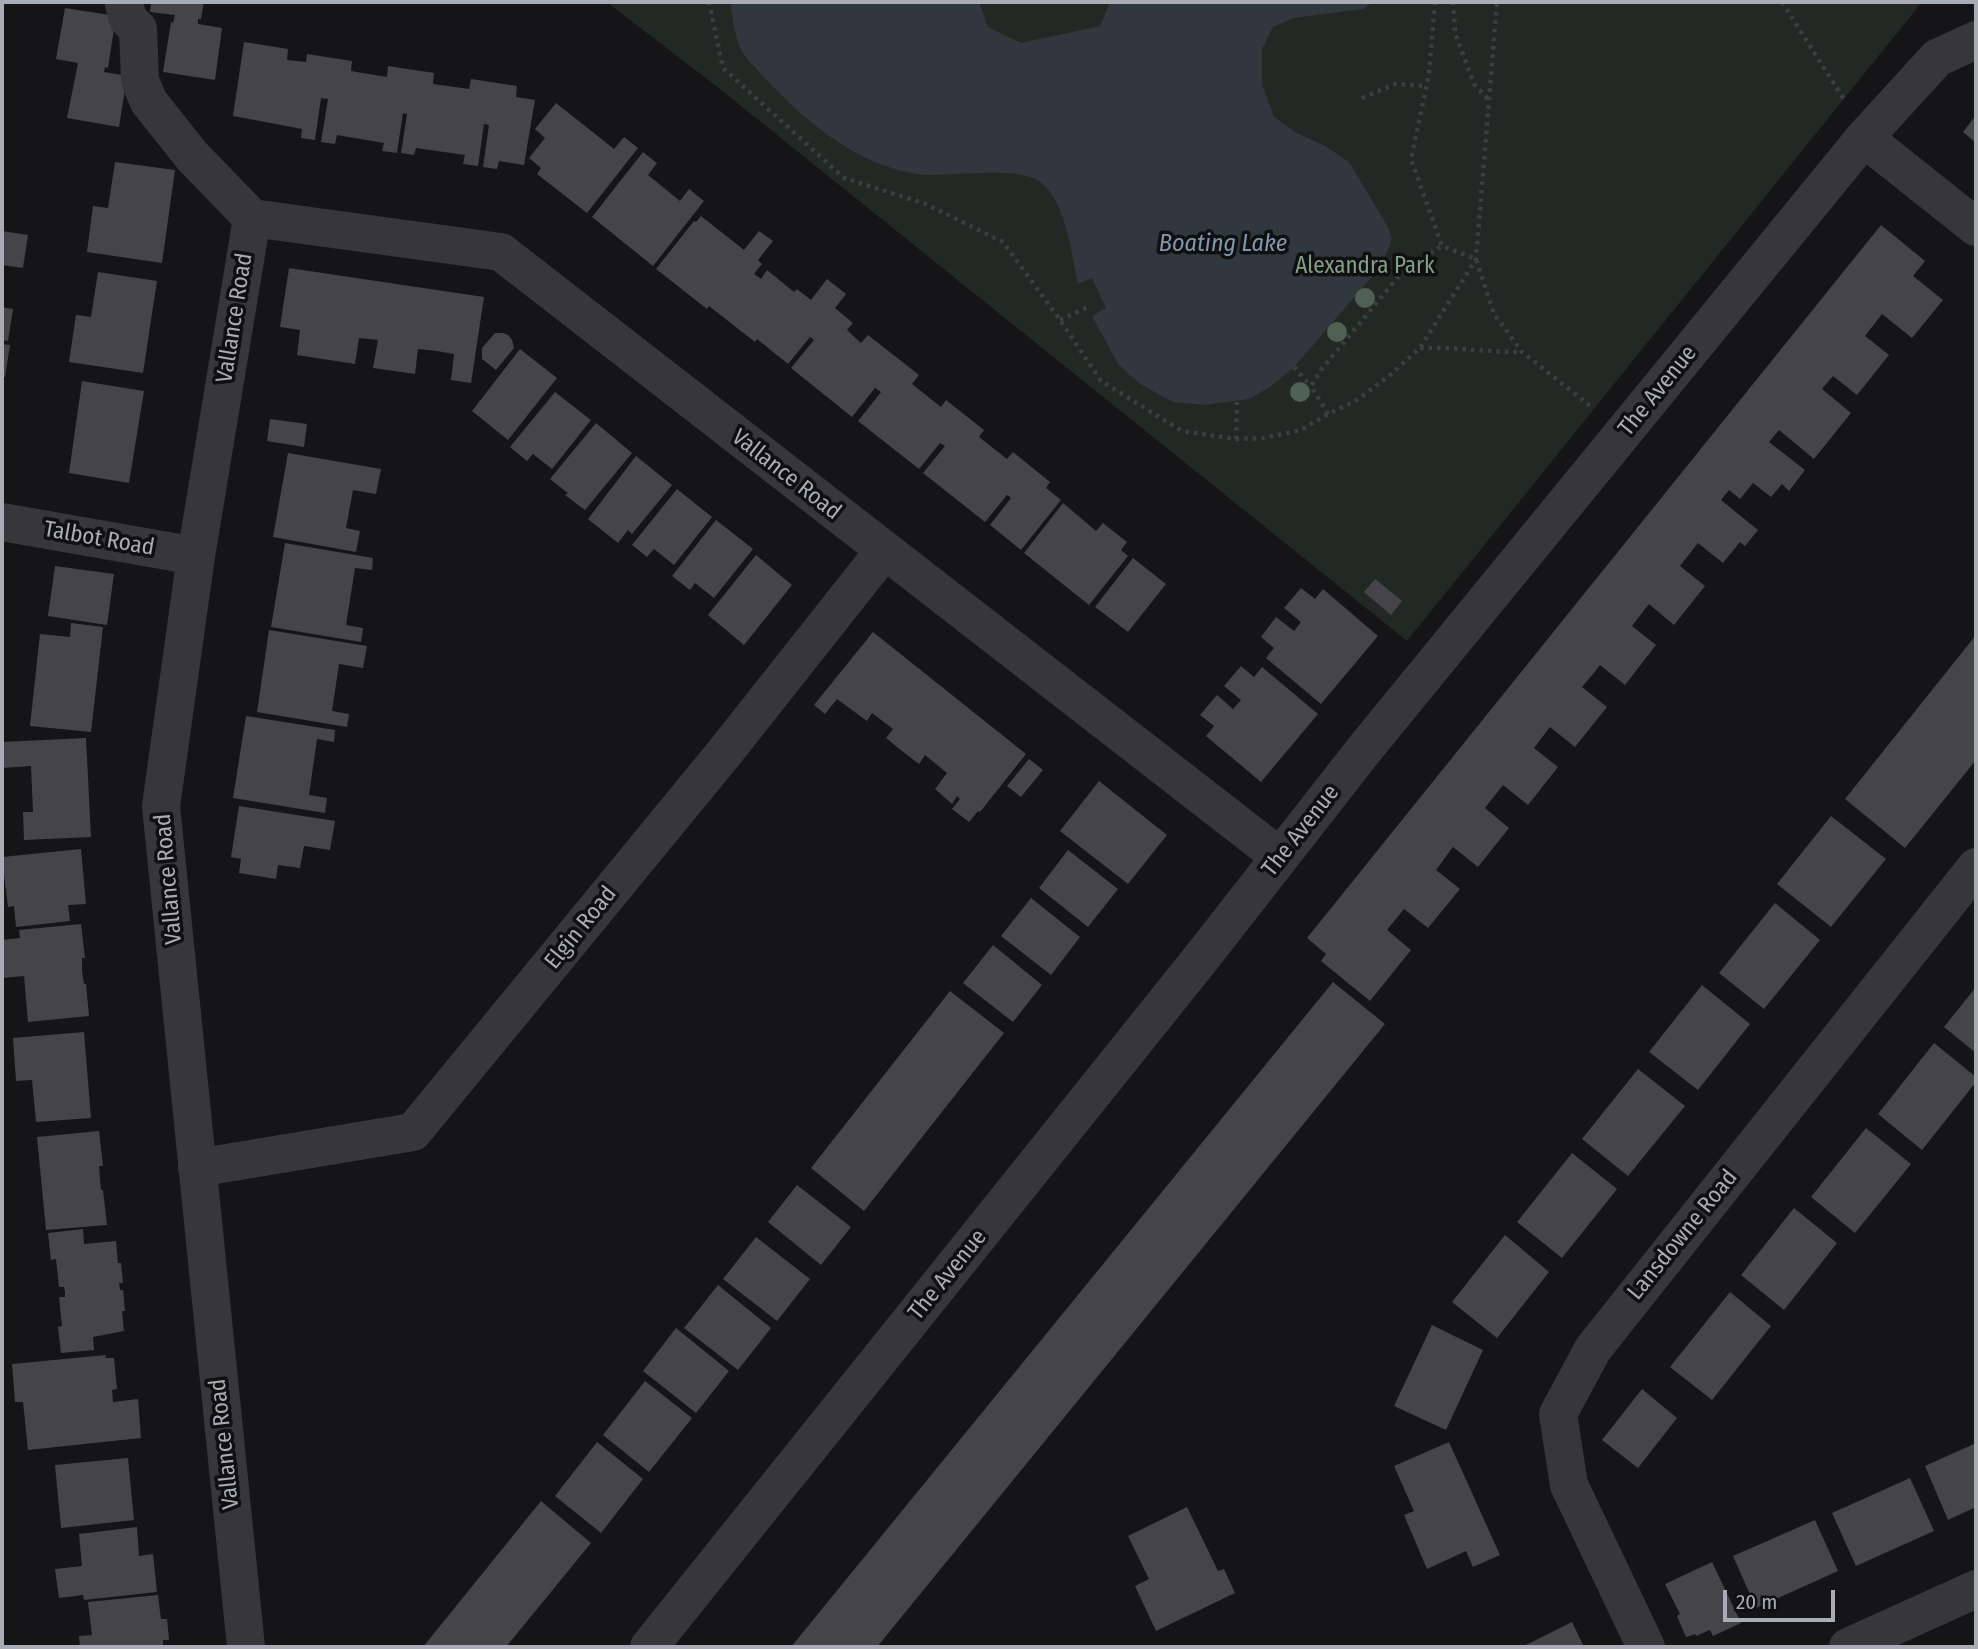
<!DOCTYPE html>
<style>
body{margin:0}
#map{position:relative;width:1978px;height:1649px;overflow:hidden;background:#151517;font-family:"Fira Sans Condensed",sans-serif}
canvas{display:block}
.frame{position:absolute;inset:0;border:4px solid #a9acb5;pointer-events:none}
.scale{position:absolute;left:1723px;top:1590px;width:112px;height:32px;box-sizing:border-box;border:4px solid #a9acb5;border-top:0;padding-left:9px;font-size:21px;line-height:24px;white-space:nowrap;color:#a9acb5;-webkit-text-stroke:5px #101012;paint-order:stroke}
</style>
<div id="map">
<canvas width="1978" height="1649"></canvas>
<div class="frame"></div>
<div class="scale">20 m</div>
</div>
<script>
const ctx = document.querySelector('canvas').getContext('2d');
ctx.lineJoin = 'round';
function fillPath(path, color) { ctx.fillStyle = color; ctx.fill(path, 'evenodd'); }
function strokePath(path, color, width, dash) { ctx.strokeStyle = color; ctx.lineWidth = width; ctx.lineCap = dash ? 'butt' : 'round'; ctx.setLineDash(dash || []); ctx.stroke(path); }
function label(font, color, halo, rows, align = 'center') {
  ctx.font = font + ' "Fira Sans Condensed",sans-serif'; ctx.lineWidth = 7; ctx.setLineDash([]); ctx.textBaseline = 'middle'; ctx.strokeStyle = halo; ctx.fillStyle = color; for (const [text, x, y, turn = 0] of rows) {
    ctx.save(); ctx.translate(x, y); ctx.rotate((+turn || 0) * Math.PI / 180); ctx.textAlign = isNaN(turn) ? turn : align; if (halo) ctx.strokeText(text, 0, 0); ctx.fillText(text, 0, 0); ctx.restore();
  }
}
const green = new Path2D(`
 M595,2h1327l-515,639 -696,-559 -102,-78z`);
const water = new Path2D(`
 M730,2h249l9,25 33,16 79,-17 10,-24h264l-12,7 -68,9 -21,9 -11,22v36l12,32 21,15 30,14 24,16 39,65 4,12 -5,14 -12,20 -81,94 -24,20 -21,12 -45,6 -31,-3 -33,-18 -22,-20 -26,-48 14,-8 -14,-30 -14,6c-7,-31 -11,-76 -34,-99 -19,-20 -87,-9 -114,-10 -65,-3 -124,-52 -166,-98 -7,-8 -15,-15 -21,-24 -9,-15 -10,-35 -13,-51z`);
const building = new Path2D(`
 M151,2h53l-3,17h-3v5l24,4 -7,52 -52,-8 8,-50 2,1 2,-8 -25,-3z
 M65,8l51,8 -8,52 -3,-1 -1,5 23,4 -8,51 -52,-9 11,-55 -22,-4z
 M244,42l44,7 -1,11 19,2 1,-8 45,7 -1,10 36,6 1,-11 46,7 -1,11 36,5 2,-10 46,7 -1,11 19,3 -11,65 -25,-4 -2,8 -14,-2 6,-42 -5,-1 -6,42 -15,-2 2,-9 -49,-7 -2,7 -13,-2 6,-39 -4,-1 -6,40 -15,-2 2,-8 -47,-8 -2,9 -14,-2 7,-43 -7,-1 -6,42 -14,-2 1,-9 -69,-13z
 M556,103l58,46 10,-12 14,11 -51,65 -50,-39 4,-6 -12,-10 16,-20 -10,-9z
 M1976,115v28l-13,-11z
 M643,152l14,11 -9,12 32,26 9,-12 15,12 -51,65 -61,-49z
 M115,162l60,8 -13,93 -75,-11 6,-46 15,2z
 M701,216l43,34 15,-19 14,10 -15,19 4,4 -8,10 7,5 6,-9 27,22 3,-3 14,11 16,-21 19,15 -11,14 18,15 -6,7 14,13 7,-8 51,40 -7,9 29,23 5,-7 38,30 -5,7 28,22 6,-7 37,30 -4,6 15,12 -40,50 -31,-25 21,-27 -2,-2 -2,-1 -22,27 -62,-49 22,-27 -5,-3 -21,26 -61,-48 23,-29 -6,-4 -23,29 -61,-49 23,-28 -4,-3 -22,27 -31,-25 -2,3 -46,-36 -2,3 -51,-40 38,-48 2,1z
 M1881,225l44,36 -12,15 30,24 -31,38 -30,-24 -17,22 24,19 -32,40 -24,-19 -11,13 29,24 -37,46 -35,-29 -10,12 36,28 -16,21 -7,-7 -11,13 -18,-14 -13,16 -11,-9 -8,10 37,30 -13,16 -5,-4 -17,21 -25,-20 -7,9 -11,14 25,20 -31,39 -25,-21 -7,9 -10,13 24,19 -31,40 -25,-20 -7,9 -11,13 25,20 -32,40 -25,-20 -16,21 24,19 -30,38 -25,-20 -18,23 24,20 -31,39 -25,-20 -17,23 24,19 -32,39 -24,-19 -17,21 24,20 -41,51 -49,-40 5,-7 -19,-16z
 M2,231l26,4 -5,33 -21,-3z
 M289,268l195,29 -13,86 -20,-3 3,-26 -17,-3 -19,-2 -3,25 -42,-6 5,-28 -19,-2 -4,26 -58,-9 3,-25 -20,-3z
 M98,272l59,9 -14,92 -74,-11 7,-47 15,2z
 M2,307l11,2 -5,32 -6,-1z
 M495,333h8l5,2 4,5 2,8 -18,22 -14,-11v-11z
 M2,344l8,1 -5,32h-3z
 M520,349l37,29 -49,62 -36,-29z
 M82,381l62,10 -15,92 -60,-10z
 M555,392l36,28 -39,49 -19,-15 -6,7 -17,-14z
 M270,419l37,5 -3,23 -37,-6z
 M596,423l36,30 -47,57 -20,-15 3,-2 -18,-14z
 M288,453l93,16 -5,25 -23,-4 -7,38 14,3 -4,21 -83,-15z
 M636,456l36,29 -40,49 -4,-4 -10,13 -30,-24z
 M677,489l35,28 -38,48 -20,-16 -7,8 -15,-12z
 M1063,503l33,28 7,-8 24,19 -6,8 7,6 -39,49 -65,-52z
 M716,520l37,29 -39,49 -19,-15 -5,7 -18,-14z
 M285,543l88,15 -1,12 -17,-2 -9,57 17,3 -2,14 -90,-15z
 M756,555l36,30 -48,60 -36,-30z
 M1133,558l33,26 -38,48 -33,-25z
 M55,566l59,8 -7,51 -59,-9z
 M1375,579l27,22 -11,14 -27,-23z
 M1301,588l14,11 8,-10 55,47 -57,68 -55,-46 8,-10 -13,-11 15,-20 18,14 7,-9 -17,-14z
 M71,623l32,4 -12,105 -61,-6 10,-92 30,3z
 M269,630l98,16 -4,22 -24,-4 -7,47 17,3 -2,13 -90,-15z
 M873,632l153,122 -46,58 -2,-1 -9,11 -17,-13 8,-10 -3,-3 -5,8 -17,-15 12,-16 -22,-18 -6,9 -17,-13 -16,-13 7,-9 -21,-16 -5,8 -30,-22 -12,15 -11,-9z
 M1976,635v125l-71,88 -60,-49z
 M1241,666l13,11 8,-10 56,47 -57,68 -55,-46 8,-10 -14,-11 17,-20 16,14 8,-9 -17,-14z
 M246,716l89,14 -1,12 -17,-3 -8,56 18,3 -2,15 -92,-15z
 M86,738l5,99 -67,3 -1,-28h10l-2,-46 -29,2v-26z
 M1029,759l14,11 -22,27 -14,-11z
 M1099,781l68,54 -39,49 -68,-53z
 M239,806l96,15 -5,29 -26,-4 -4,22 -22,-3 -2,14 -37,-6 2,-14 -10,-2z
 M1831,816l55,43 -55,68 -54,-43z
 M81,849l5,55 -18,1 2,16 -54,6 -2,-21 -6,1 -6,-50z
 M1068,850l50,39 -30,38 -49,-39z
 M1031,898l49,39 -29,38 -50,-39z
 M1775,903l45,37 -56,69 -45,-36z
 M81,924l4,34h-3v13l2,13h2l3,32 -61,6 -4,-46 -21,2 -1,-38 18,-2 -1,-8z
 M993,945l49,40 -29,37 -50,-39z
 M1333,982l52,42 -508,623h-86z
 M1702,985l48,39 -52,66 -49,-38z
 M1976,987v66l-32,-26z
 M950,991l54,42 -140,178 -53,-43z
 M84,1032l7,86 -55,4 -4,-42 -16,1 -3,-43z
 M1934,1043l42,34v5l-54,68 -44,-36z
 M1638,1069l47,37 -57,70 -46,-37z
 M1866,1128l45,36 -56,69 -44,-36z
 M99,1131l4,35h-4l2,24h2l4,35 -61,5 -9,-93z
 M1572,1153l45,36 -55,69 -45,-36z
 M797,1185l54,42 -30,38 -53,-43z
 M1794,1208l43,35 -53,67 -43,-35z
 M83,1229l1,15 32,-3 2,22h3l2,20h-4l1,7h3l2,21h-3l2,20 -31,6 1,13 -33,3 -3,-26 4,-1 -3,-29h6v-5l-1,-5h-5l-3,-28 -5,1 -3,-27z
 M1505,1235l44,37 -52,66 -45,-36z
 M756,1237l54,42 -33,42 -54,-42z
 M718,1285l53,43 -33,42 -54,-42z
 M1730,1292l41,34 -59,74 -42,-33z
 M1432,1325l51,25 -37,80 -52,-24z
 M676,1328l53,43 -33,42 -53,-42z
 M106,1355l-1,3h9l3,31 -5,1 1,12 25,-3 3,39 -113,12 -5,-48h-8l-3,-38z
 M645,1381l47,37 -43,54 -46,-37z
 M1642,1389l35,29 -39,50 -36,-28z
 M597,1442l46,37 -42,54 -46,-37z
 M1449,1442l51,113 -27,12 -7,-16 -39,18 -23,-54 10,-4 -20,-45z
 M1976,1443v64l-28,13 -23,-54z
 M128,1458l6,62 -73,8 -6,-63z
 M1910,1478l24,53 -78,35 -24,-53z
 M541,1501l50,42 -85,104h-83z
 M1187,1507l31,64 6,-2 11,24 -79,38 -21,-45 14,-7 -21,-43z
 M1815,1520l23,51 -82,37 -23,-52z
 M137,1527l2,29 14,-2 4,38 -73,8 -1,-5 -24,3 -4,-29 27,-3 -3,-32z
 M1712,1562l29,61 -28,13 -3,-6 -14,6 -1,-2 -9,3 -9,-21 3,-2 -15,-30z
 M158,1595l3,24h6l2,21h-6v7h-83l-1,-11 13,-1 -4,-33z
 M1572,1622l12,25h-63l9,-4z`);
const path = new Path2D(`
 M709,2l14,66 121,110 82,26 77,38 57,78 41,61 81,50 54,8 28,-1 37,-8 27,-16 29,-14 32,-24 31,-28 56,-89 21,-257
 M1435,2l-6,72 -18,85 31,87 34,13 18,55 28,38 71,56
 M1453,2l2,31 19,51 15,16
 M1782,2l63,99
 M1362,98l33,-14 32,2
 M1060,320l28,-13
 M1420,348c34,-1 67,4 101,4
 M1294,367l17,19
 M1328,414l-17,-28 10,-16 81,-98 40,-26
 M1236,439l1,-37`);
const minor = new Path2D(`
 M124,4l4,15 10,10 2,52 9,21 43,54 60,62
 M1864,138l112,89
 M2,522l194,34
 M197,1168l216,-36 312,-380 159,-201
 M246,1647l-85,-841 35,-250 56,-338 249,34 779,605
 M649,1647l553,-690 161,-206 501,-613 73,-80 39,-18
 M1646,1647l-77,-162 -11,-71 35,-65 383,-482
 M1848,1647l128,-58`);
const trees = [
 [1365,298],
 [1337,332],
 [1300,392]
];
const parkNames = [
 ["Alexandra Park",1365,267]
];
const streetNames = [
 ["Vallance Road",235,318,-81],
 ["The Avenue",1658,391,-51],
 ["Vallance Road",786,475,38],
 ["Talbot Road",99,539,10],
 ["The Avenue",1301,831,-52],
 ["Vallance Road",169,879,-95],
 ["Elgin Road",581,928,-51],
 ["Lansdowne Road",1683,1235,-51],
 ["The Avenue",948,1275,-51],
 ["Vallance Road",225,1444,-96]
];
const waterNames = [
 ["Boating Lake",1223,244]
];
fillPath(green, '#222823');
fillPath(water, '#30373e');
fillPath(building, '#454549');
strokePath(path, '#3d3e42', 4.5, [3.5, 5]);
strokePath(minor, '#37373b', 38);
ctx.fillStyle = '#516054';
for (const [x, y] of trees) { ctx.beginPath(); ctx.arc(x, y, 10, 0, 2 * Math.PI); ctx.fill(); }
label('23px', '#829e86', '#101012', parkNames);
label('23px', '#a9acb5', '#101012', streetNames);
label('italic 24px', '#8396ad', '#101012', waterNames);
</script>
